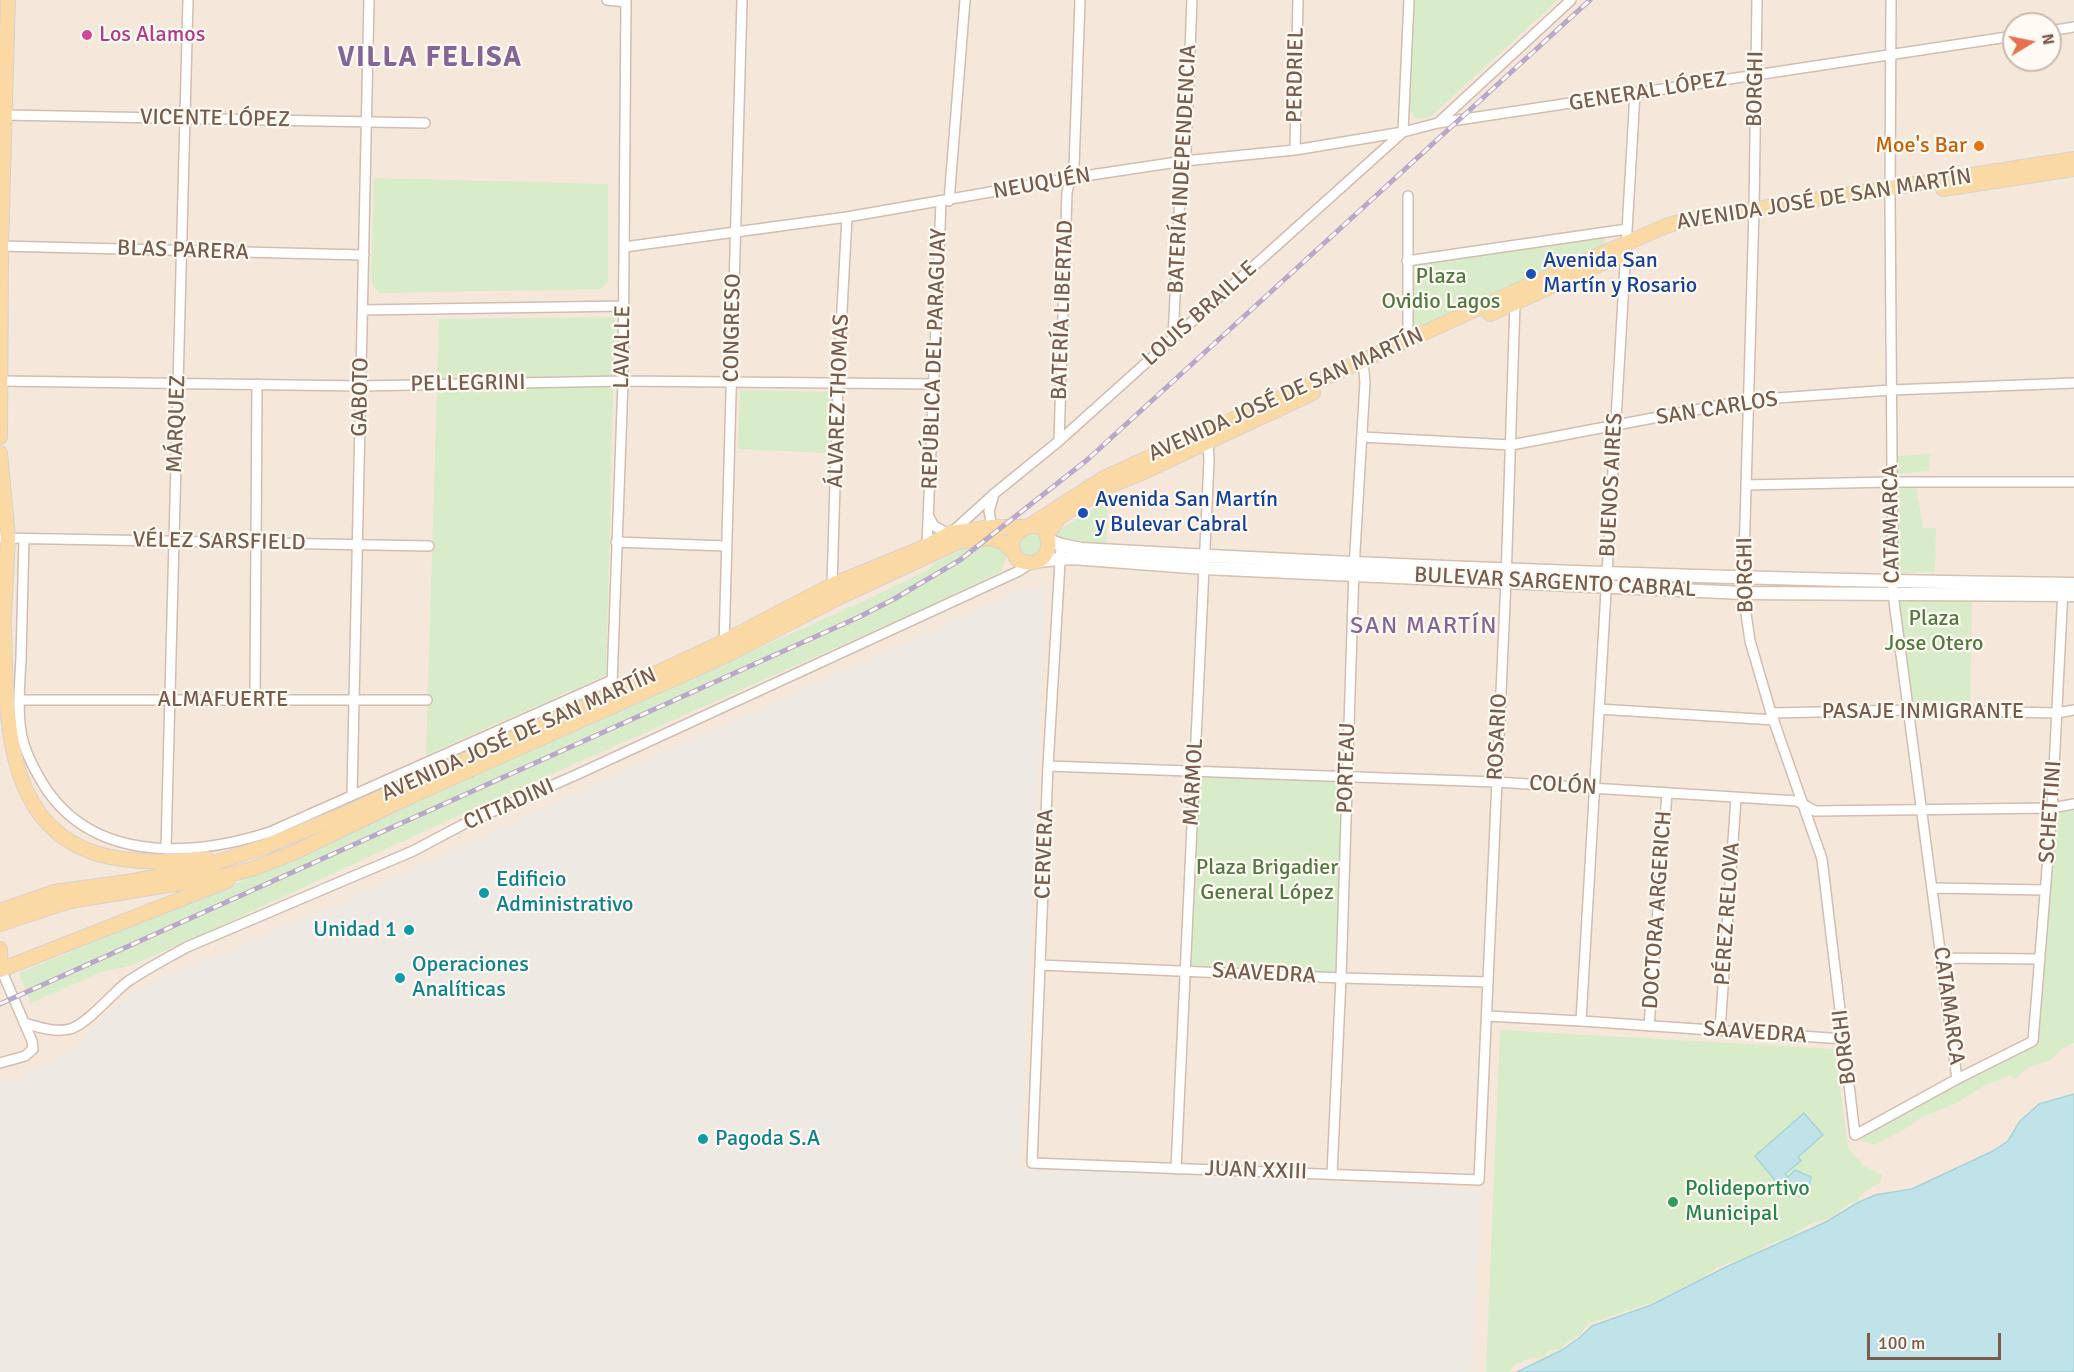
<!DOCTYPE html>
<meta charset="utf-8">
<style>
body{margin:0}
#map{position:relative;width:2074px;height:1372px;overflow:hidden;background:#fdf6ec;font-family:Signika,sans-serif}
canvas{display:block}
.north{position:absolute;left:2002px;top:12px;width:60px;height:60px;box-sizing:border-box;background:#fffaf3;border:2px solid #cabbb1;border-radius:50%;rotate:80deg;font-size:16px;font-weight:700;line-height:24px;text-align:center;color:#7a5c4d}
.north::after{content:'';display:block;margin:auto;width:21px;height:27px;background:#e76f51;clip-path:polygon(50% 0,100% 100%,50% 72%,0 100%)}
.scale{position:absolute;left:1867px;top:1333px;width:134px;height:27px;box-sizing:border-box;border:3px solid #7a5c4d;border-top:0;padding-left:8px;font-size:18px;line-height:21px;white-space:nowrap;color:#7a5c4d;-webkit-text-stroke:4px #fffaf3;paint-order:stroke}
</style>
<div id="map">
<canvas width="2074" height="1372"></canvas>
<div class="north">N</div>
<div class="scale">100 m</div>
</div>
<script>
const ctx = document.querySelector('canvas').getContext('2d');
ctx.lineJoin = 'round';
function fillPath(path, color) { ctx.fillStyle = color; ctx.fill(path, 'evenodd'); }
function strokePath(path, color, width, dash) { ctx.strokeStyle = color; ctx.lineWidth = width; ctx.lineCap = dash ? 'butt' : 'round'; ctx.setLineDash(dash || []); ctx.stroke(path); }
function label(font, color, halo, rows, align = 'center') {
  ctx.font = font + ' Signika,sans-serif'; ctx.lineWidth = 4.5; ctx.setLineDash([]); ctx.textBaseline = 'middle'; ctx.strokeStyle = halo; ctx.fillStyle = color; for (const [text, x, y, turn = 0] of rows) {
    ctx.save(); ctx.translate(x, y); ctx.rotate((+turn || 0) * Math.PI / 180); ctx.textAlign = isNaN(turn) ? turn : align; if (halo) ctx.strokeText(text, 0, 0); ctx.fillText(text, 0, 0); ctx.restore();
  }
}
const residential = new Path2D(`
 M0,0h2074v1094l-35,10 -13,10 -18,27 -15,10 -81,38 -37,6 -18,8 -31,19 -100,45 -75,38 -59,21 -13,12 -17,12 -45,22h-1517zM2014,24h36v36h-36z`);
const industrial = new Path2D(`
 M1032,588l14,1 -26,579 461,21 -8,178 -8,5h-1465v-291l17,-2 60,-32 33,-37 26,-20 211,-90 241,-113 434,-197z`);
const green = new Path2D(`
 M1411,0h147l-129,118h-14l-6,-8z
 M374,178l234,6v98l-7,7 -222,4 -8,-11z
 M1597,234l8,6 1,7 -198,94 -1,-80z
 M615,317l-9,358 -180,80 13,-436z
 M740,390l90,2 -2,61 -90,-4z
 M1930,454l-1,17 -34,3 -1,-18z
 M1895,484l21,1 7,43h13l-1,44 -39,1z
 M1103,503l5,9 -2,35 -47,-7 -2,-6 3,-5z
 M1033,530l8,4 3,14c-9,7 -12,9 -24,6l-4,-12z
 M973,545h17l10,3 6,9 -4,14 -86,41 -476,212 -237,110 -71,31 -33,8 -68,30 -12,-30 292,-121 160,-79 158,-66 243,-110 56,-27 7,-8z
 M1893,594h79l-2,117 -62,-1z
 M1195,772l152,6 -6,200 -155,-8z
 M2074,804v239l-12,6 -11,11 -23,8 -13,11 -5,-3 -26,10 -29,18 -33,13 -17,12 -30,16 -13,-4 -2,-8 173,-92 19,-233z
 M1500,1030l335,19 13,99 16,18 18,9 -2,8c-6,2 -20,12 -23,18l-7,2 -20,15 -22,7 -17,11 -23,9 -19,11 -31,11 -20,13 -45,22 -65,22 -8,11 -14,8 -6,7h-10l-9,8h-10l-16,7 -6,7h-23z`);
const water = new Path2D(`
 M2074,1094v278h-557l45,-22 17,-12 13,-12 59,-21 75,-38 100,-45 31,-19 18,-8 37,-6 81,-38 15,-10 12,-20 19,-17z
 M1804,1113l19,22 -25,22 3,4 -16,13 3,3 7,-7 16,7 -4,19h-19l-33,-40z`);
const minor = new Path2D(`
 M607,0l19,2
 M1757,0l-3,210 -11,383 7,48 21,72 51,146 33,276 102,-56 76,-38 19,-233 11,-219
 M1891,0l-1,198 3,396 64,485
 M2050,31l24,-4
 M5,115l420,8
 M1438,123l133,-123
 M1403,132l6,-132
 M1295,150l3,-150
 M1408,196v145
 M949,201l16,-201
 M1,246l363,9
 M624,247l223,-30 224,-39 113,-17 111,-11 108,-18 35,-9 576,-87
 M1407,261l220,-32
 M363,310l261,-4
 M1173,338l8,-165 5,-22 6,-151
 M1,381l360,5 262,-5 311,3
 M1362,437l149,8 237,-45 143,-10 183,-7
 M1059,441l8,-249 7,-25 6,-167
 M1746,485l146,-3h182
 M929,517l5,9 15,8
 M992,527l-3,-16 4,-13
 M952,532l43,-39 64,-52 344,-309
 M0,538l429,8
 M24,539c-1,39 -2,79 -3,119 -1,23 -4,49 0,73 2,16 10,32 18,46 47,86 150,81 231,55l342,-152
 M616,542l109,4
 M1061,545l-13,221 -16,397 447,17 27,-599 9,-278 -2,-4
 M927,546l14,-344
 M832,585l6,-201 9,-167
 M724,645l18,-645
 M612,684l11,-303 3,-381
 M19,700h408
 M255,700l2,-316
 M1599,709l175,11
 M1771,713l137,-3 149,3 17,-3
 M1048,766l448,16 301,19 18,10 237,-3 22,-4
 M352,795l17,-795
 M166,849l22,-849
 M1932,888l113,2
 M1941,958l99,1
 M1040,965l301,13 147,4
 M1487,1016l94,5 263,18
 M1581,1021l54,-928
 M24,1023c15,4 30,10 46,6 16,-4 42,-35 57,-47 19,-13 40,-24 60,-35l226,-96 49,-26 116,-51 441,-203 12,-8
 M1649,1026l18,-233
 M1720,1030l16,-232
 M0,1063l25,-7 8,-7 -1,-8 -31,-72
 M1176,1169l33,-708 -1,-19 -3,-5
 M1332,1174l9,-196 13,-410 11,-186 -1,-11 -4,-8`);
const secondary = new Path2D(`
 M1049,540l12,5 20,4c331,19 662,31 993,35
 M1037,561l35,-3 132,10 539,25 331,2`);
const primary = new Path2D(`
 M1943,189l131,-20
 M1490,314l135,-61
 M0,437l1,-191 7,-246
 M0,453l8,85 -5,97
 M1029,526l75,-48 430,-195 132,-57 20,-6 388,-61
 M1029,526h9l6,3c12,20 -2,41 -26,31 -11,-15 -5,-28 11,-34z
 M1047,534l12,-16 14,-10 36,-22 30,-12 174,-81
 M4,628c3,82 -3,197 94,226 35,10 73,8 109,5
 M0,911l54,-19 73,-10 51,-10 27,-6 59,-19 88,-36 260,-117 111,-52 109,-57 95,-39 24,-13 41,-6h33
 M0,924l70,-23 154,-25 28,-7 41,-16 116,-56 318,-142 113,-58 118,-55 32,-4 15,5 7,8
 M0,949l1,20
 M0,970l227,-89`);
const rail = new Path2D(`
 M0,1004l859,-387 35,-18 66,-39 127,-100 503,-460`);
const markers = [
 [87,35,6,"#d1479c"],
 [1979,146,6,"#e8710a"],
 [1531,274,6,"#1a4fb4"],
 [1083,513,6,"#1a4fb4"],
 [484,893,6,"#0f9aa8"],
 [409,930,6,"#0f9aa8"],
 [400,978,6,"#0f9aa8"],
 [703,1139,6,"#0f9aa8"],
 [1673,1202,6,"#2e9e5b"]
];
const hotelNames = [
 ["Los Alamos",99,35]
];
const streetNames = [
 ["PERDRIEL",1296,75,-89],
 ["BORGHI",1756,89,-89],
 ["GENERAL LÓPEZ",1648,92,-9],
 ["VICENTE LÓPEZ",215,119,1],
 ["BATERÍA INDEPENDENCIA",1183,169,-87],
 ["NEUQUÉN",1042,184,-10],
 ["AVENIDA JOSÉ DE SAN MARTÍN",1824,200,-9],
 ["BLAS PARERA",183,251,2],
 ["BATERÍA LIBERTAD",1063,310,-88],
 ["LOUIS BRAILLE",1200,314,-42],
 ["CONGRESO",733,328,-89],
 ["LAVALLE",623,347,-89],
 ["REPÚBLICA DEL PARAGUAY",935,359,-88],
 ["PELLEGRINI",468,384,-1],
 ["AVENIDA JOSÉ DE SAN MARTÍN",1286,395,-24],
 ["GABOTO",361,397,-89],
 ["ÁLVAREZ THOMAS",839,401,-88],
 ["SAN CARLOS",1717,409,-9],
 ["MÁRQUEZ",177,424,-88],
 ["BUENOS AIRES",1612,485,-87],
 ["CATAMARCA",1892,524,-91],
 ["VÉLEZ SARSFIELD",219,542,1],
 ["BORGHI",1746,575,-91],
 ["BULEVAR SARGENTO CABRAL",1555,583,3],
 ["ALMAFUERTE",223,700],
 ["PASAJE INMIGRANTE",1923,712],
 ["AVENIDA JOSÉ DE SAN MARTÍN",519,735,-24],
 ["ROSARIO",1498,737,-87],
 ["PORTEAU",1347,768,-88],
 ["MÁRMOL",1194,782,-87],
 ["COLÓN",1563,786,4],
 ["CITTADINI",509,805,-24],
 ["SCHETTINI",2051,812,-86],
 ["CERVERA",1045,854,-88],
 ["DOCTORA ARGERICH",1658,910,-86],
 ["PÉREZ RELOVA",1728,914,-86],
 ["SAAVEDRA",1264,974,3],
 ["CATAMARCA",1948,1006,82],
 ["SAAVEDRA",1755,1033,4],
 ["BORGHI",1845,1047,-97],
 ["JUAN XXIII",1256,1171,2]
];
const foodNames = [
 ["Moe's Bar",1967,146]
];
const transitNames = [
 ["Avenida San",1543,261],
 ["Martín y Rosario",1543,286],
 ["Avenida San Martín",1095,500],
 ["y Bulevar Cabral",1095,525]
];
const parkNames = [
 ["Plaza",1441,277],
 ["Ovidio Lagos",1441,302],
 ["Plaza",1934,619],
 ["Jose Otero",1934,644],
 ["Plaza Brigadier",1267,868],
 ["General López",1267,893]
];
const cultureNames = [
 ["Edificio",496,880],
 ["Administrativo",496,905],
 ["Unidad 1",397,930,"right"],
 ["Operaciones",412,965],
 ["Analíticas",412,990],
 ["Pagoda S.A",715,1139]
];
const leisureNames = [
 ["Polideportivo",1685,1189],
 ["Municipal",1685,1214]
];
const neighbourhoodNames = [
 ["SAN MARTÍN",1424,627]
];
const districtNames = [
 ["VILLA FELISA",430,59]
];
fillPath(residential, '#f5e8da');
fillPath(industrial, '#efe9e4');
fillPath(green, '#d8ecc9');
fillPath(water, '#bfe3e8');
strokePath(water, '#a5d3da', 1.5);
strokePath(minor, '#d1beb0', 12);
strokePath(secondary, '#d6c0b0', 15);
strokePath(primary, '#dad1cd', 16);
strokePath(minor, '#fff', 9);
strokePath(secondary, '#fff', 12);
strokePath(primary, '#fbd9a5', 14);
strokePath(rail, '#b9a8c9', 5);
strokePath(rail, '#fffaf3', 3, [9]);
for (const [x, y, r, color] of markers) { const dot = new Path2D(); dot.arc(x, y, r, 0, 2 * Math.PI); ctx.fillStyle = color; ctx.fill(dot); strokePath(dot, '#fffaf3', 2); }
label('22px', '#b23c85', '#fffaf3', hotelNames, 'left');
label('22px', '#7a5c4d', '#fffaf3', streetNames);
label('22px', '#c56008', '#fffaf3', foodNames, 'right');
label('22px', '#164399', '#fffaf3', transitNames, 'left');
label('22px', '#537a41', '#fffaf3', parkNames);
label('22px', '#0d838f', '#fffaf3', cultureNames, 'left');
label('22px', '#27864d', '#fffaf3', leisureNames, 'left');
ctx.letterSpacing = '1.5px';
label('24px', '#846695', '#fffaf3', neighbourhoodNames);
ctx.letterSpacing = '0px';
ctx.letterSpacing = '1.5px';
label('bold 28px', '#846695', '#fffaf3', districtNames);
ctx.letterSpacing = '0px';
</script>
